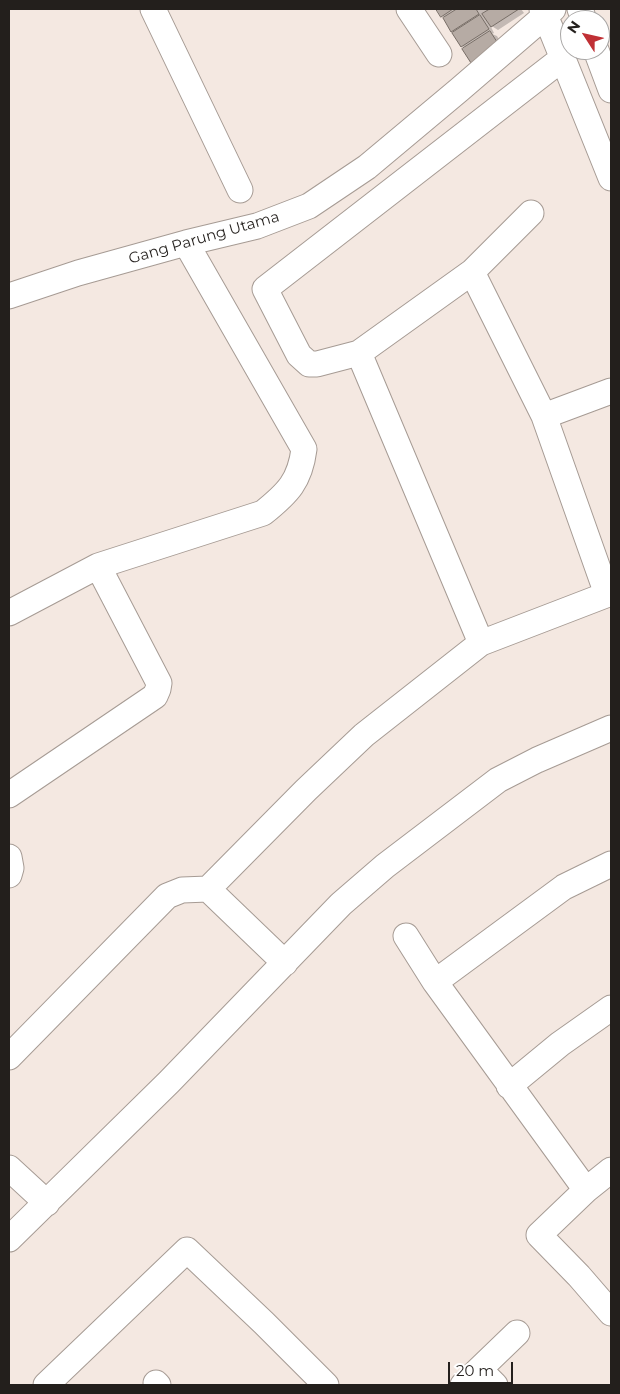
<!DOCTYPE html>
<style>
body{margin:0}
#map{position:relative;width:620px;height:1394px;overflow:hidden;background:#f4e8e1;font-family:Montserrat,sans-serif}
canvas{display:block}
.frame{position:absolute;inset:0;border:10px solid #231f1c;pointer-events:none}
.north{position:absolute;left:560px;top:10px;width:50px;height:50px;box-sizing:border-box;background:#fff;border:1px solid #a7a5a4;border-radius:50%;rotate:305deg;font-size:14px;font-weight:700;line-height:20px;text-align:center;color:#231f1c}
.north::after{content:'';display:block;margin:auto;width:18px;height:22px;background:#c03035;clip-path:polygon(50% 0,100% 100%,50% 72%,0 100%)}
.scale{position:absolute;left:448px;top:1362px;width:65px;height:22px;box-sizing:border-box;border:2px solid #231f1c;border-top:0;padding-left:6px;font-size:15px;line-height:18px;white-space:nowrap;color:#231f1c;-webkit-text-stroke:4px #fff;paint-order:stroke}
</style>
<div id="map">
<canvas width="620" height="1394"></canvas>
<div class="frame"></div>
<div class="north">N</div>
<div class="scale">20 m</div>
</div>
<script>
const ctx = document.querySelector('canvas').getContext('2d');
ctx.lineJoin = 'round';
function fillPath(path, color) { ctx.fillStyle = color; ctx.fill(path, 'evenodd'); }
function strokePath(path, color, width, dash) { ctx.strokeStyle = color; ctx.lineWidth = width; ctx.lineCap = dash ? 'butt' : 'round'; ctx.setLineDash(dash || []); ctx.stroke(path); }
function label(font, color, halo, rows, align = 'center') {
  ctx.font = font + ' Montserrat,sans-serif'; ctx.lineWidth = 4; ctx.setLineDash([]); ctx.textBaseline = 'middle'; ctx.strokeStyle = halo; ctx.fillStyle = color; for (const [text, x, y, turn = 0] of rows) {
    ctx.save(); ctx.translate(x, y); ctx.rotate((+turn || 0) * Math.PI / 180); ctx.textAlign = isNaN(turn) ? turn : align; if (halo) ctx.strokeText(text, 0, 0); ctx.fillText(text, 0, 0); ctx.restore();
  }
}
const shadow = new Path2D(`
 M438,9h83l3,4 -26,17 -8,-5 4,8 -2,1 5,2 7,12h-38l-4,-2 -18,-28h2l-4,-2z`);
const building = new Path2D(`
 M436,9h17l-12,8z
 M457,9h19l3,5 -28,18 -8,-14z
 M490,9h29l-28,18 -9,-13z
 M480,15l9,14 -28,18 -9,-14z
 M490,31l9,14 -28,18 -9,-14z`);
const minor = new Path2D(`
 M153,9l87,181
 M409,9l30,45
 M542,9l11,25 58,144
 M580,9l4,11
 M596,50l15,40
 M531,213l-59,59 -113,81 -42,11h-8l-10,-9 -34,-66 298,-231
 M472,272l72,144 63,178
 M9,296l69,-23 108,-30 71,-17 52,-20 58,-39 92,-77 94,-81
 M359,353l122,290
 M544,416l67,-25
 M9,613l89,-47 165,-53c25,-20 37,-32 41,-64l-118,-206
 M9,795l146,-99 3,-7 1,-6 -61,-117
 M9,857l2,11 -2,7
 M208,889l98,-99 58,-55 117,-92 130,-50
 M406,936l29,46 151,208
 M435,982l129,-95 47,-23
 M9,1057l158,-161 15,-6 26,-1 77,74
 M509,1086l51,-42 51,-36
 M9,1168l38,35
 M611,1170l-25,20 -47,45 40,41 32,37
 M9,1239l160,-157 172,-178 44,-38 113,-86 39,-20 74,-32
 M480,1370l15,15
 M156,1383l2,2
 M46,1385l141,-135 77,73 62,62
 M463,1385l54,-52`);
const streetNames = [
 ["Gang Parung Utama",204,238,-16]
];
fillPath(shadow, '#0003');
fillPath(building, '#b6aba4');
strokePath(building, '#776d66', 1);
strokePath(minor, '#a69b94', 27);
strokePath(minor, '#fff', 25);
label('15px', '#231f1c', '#fff', streetNames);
</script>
